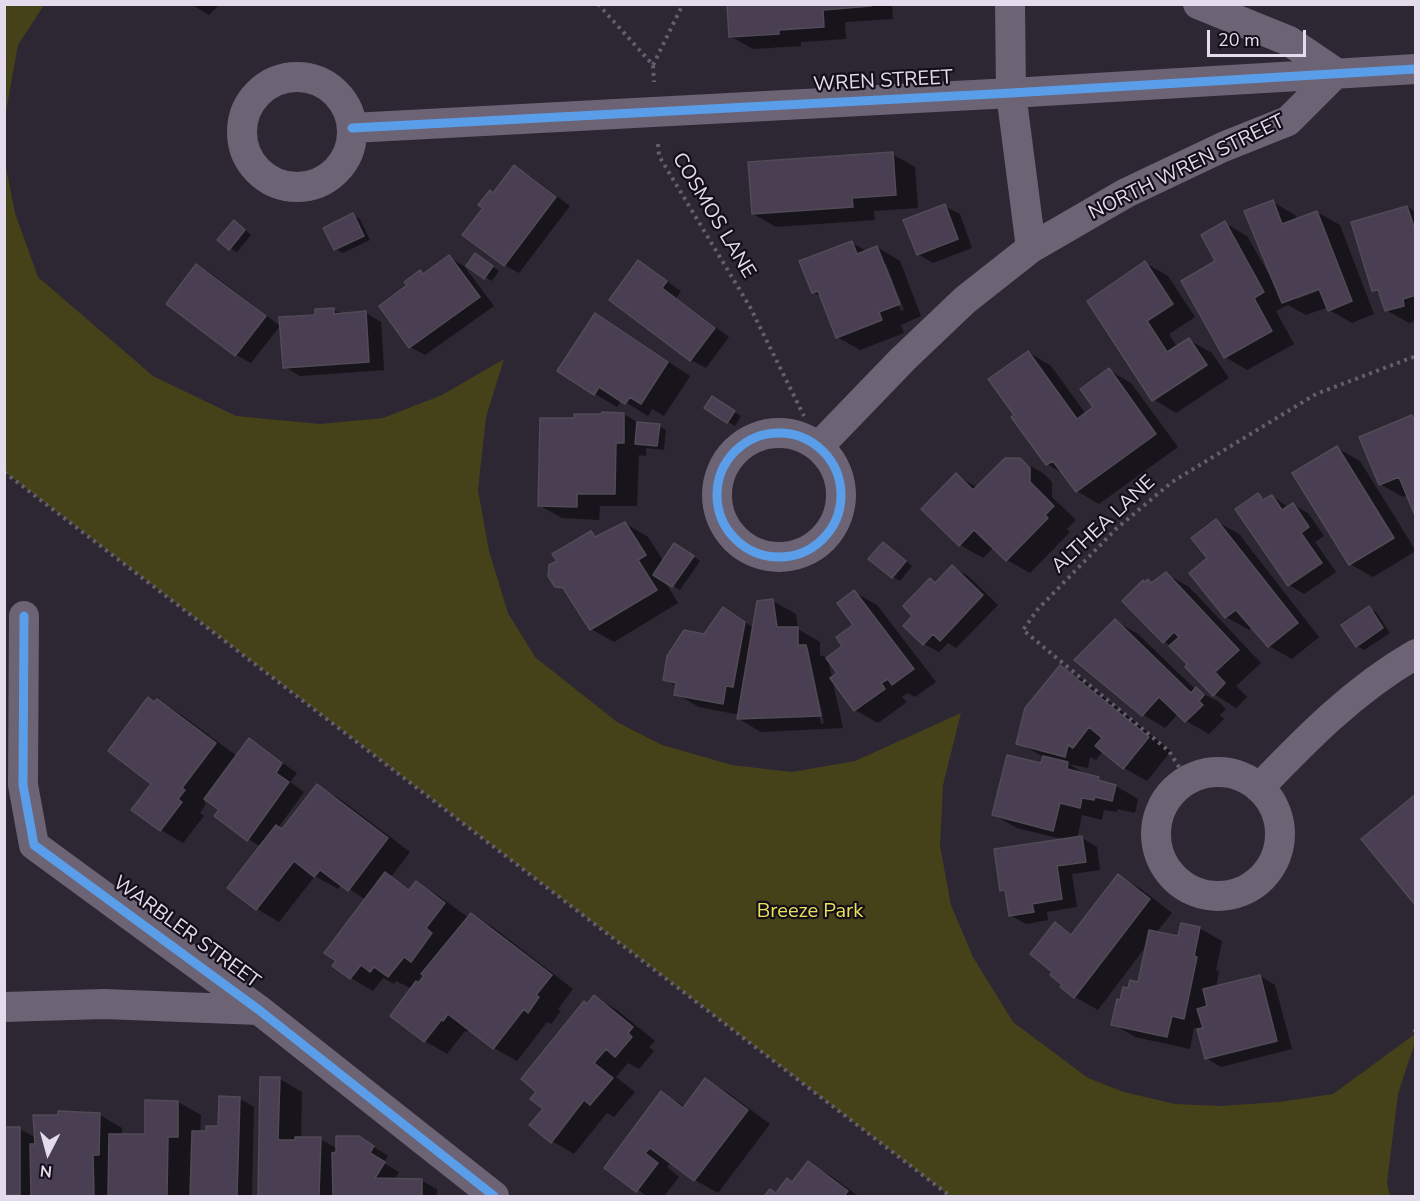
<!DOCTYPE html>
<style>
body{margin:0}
#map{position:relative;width:1420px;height:1201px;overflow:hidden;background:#2d2633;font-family:"Nunito Sans",sans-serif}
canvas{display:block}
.frame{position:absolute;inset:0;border:6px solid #e4dcec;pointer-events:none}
.north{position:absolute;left:18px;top:1123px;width:60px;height:60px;-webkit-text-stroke:4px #130e18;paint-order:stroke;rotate:186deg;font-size:16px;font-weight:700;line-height:24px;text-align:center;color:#e4dcec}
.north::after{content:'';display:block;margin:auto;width:21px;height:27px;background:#e4dcec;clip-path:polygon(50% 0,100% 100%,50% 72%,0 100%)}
.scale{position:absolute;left:1207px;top:30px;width:99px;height:27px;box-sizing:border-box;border:3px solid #e4dcec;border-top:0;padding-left:8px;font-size:18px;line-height:21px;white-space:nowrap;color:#e4dcec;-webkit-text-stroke:4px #130e18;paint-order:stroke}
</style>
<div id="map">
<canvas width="1420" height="1201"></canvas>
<div class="frame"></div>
<div class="north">N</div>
<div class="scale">20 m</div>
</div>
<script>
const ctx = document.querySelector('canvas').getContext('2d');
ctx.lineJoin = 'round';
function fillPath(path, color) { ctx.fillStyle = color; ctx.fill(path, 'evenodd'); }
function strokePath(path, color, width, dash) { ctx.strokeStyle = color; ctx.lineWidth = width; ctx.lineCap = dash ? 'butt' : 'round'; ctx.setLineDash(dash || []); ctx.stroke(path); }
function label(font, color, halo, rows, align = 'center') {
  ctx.font = font + ' "Nunito Sans",sans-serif'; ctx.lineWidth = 4.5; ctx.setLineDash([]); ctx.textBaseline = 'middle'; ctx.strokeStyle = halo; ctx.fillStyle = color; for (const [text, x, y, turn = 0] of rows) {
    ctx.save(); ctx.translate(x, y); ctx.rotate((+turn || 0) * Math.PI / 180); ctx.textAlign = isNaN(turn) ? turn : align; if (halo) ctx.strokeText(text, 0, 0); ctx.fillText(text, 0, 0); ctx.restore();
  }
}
const green = new Path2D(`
 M5,4l39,1 -26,40 -13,72z
 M5,163l10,50 23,64 115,99 83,40 84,8 63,-6 59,-23 62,-36 -18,58 -8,73 11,61 19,62 27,44 82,65 45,23 70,20 60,7 63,-11 106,-48 -18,72 -3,61 11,59 22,52 40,65 75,56 36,14 51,12 45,2 59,-4 54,-8 82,-60v8l-17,52 -11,89 3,13h-440l-945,-724z`);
const shadow = new Path2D(`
 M191,4h29l-11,11z
 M728,4h164l1,15 -48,3 1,17 -45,3v4l-48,3 -23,-13z
 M892,154l23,13 3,41 -44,3 1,9 -99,7 -23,-13z
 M514,167l16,9 40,30 -51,67 -15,-8 -10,-71z
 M1273,202l22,13 2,5 20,-8 23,13 34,89 -22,9 -23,-13 -1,-3 -22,8 -18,-10 -12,6 18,33 -47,26 -22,-13 -8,-96 8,-38 22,13 28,49h1zM1326,285l1,3 -30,11v-3z
 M944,206l16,8 12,34 -39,15 -15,-9z
 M1407,207l9,5v109l-7,2 -23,-13 -5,-15 -7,-5z
 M352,215l8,4 10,21 -27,13 -8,-4z
 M241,226l10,9 -14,17 -8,-4z
 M852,243l15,8 10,-4 23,14 21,55 -20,9 3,8 -44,17 -23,-13 -15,-40 -9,-5zM883,264h3l18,46 -3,1z
 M449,257l15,9 30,40 -69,49 -15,-8 10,-75 5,3z
 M482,259l17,12 -7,10 -7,-4z
 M639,262l42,29 -5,7 53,39 -23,31 -15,-8z
 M1145,263l23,13 27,41 -26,17 8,13 12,-7 23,13 17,25 -53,35 -23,-14 -64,-97z
 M197,266l15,8 68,52 -29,37 -15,-8z
 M334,310l8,4 24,-1 15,9 3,48 -84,6 -15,-9z
 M618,328l72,48 -26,40 -12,-7 -4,7 -26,-16 -5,7 -22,-13z
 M1028,352l23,14 35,48 9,-7 14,-37 22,13 47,64 -79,57 -22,-13 -12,-16 -18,-11 -31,-49z
 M720,402l21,14 -6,10 -29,-18z
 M624,414l16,10 19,2 7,4 -2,20 -18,-2v8l-7,-1 -2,51h-37l-1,14 -37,-2 -23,-13 37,-85v-5z
 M1412,416l4,2v96l-8,-19 -5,2 -23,-13z
 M1337,448l23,13 56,90 -43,26 -23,-13 -55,-90z
 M1019,460l24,13 9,9v15l24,23 -9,9 3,3 -40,41 -23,-13 -13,-13 -11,11 -23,-13 -37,-36 33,-34 22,13z
 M1258,495l9,5 5,-4 17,12 4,-3 15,8 16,23 -9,6 21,30 -32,22 -15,-9z
 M1216,521l23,13 80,103 -27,22 -23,-13 -16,-19 -4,3 -23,-13 -17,-59z
 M625,523l23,14 16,25 18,-13 18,12 -20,29 -16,-10 14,23 -64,39 -23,-13 -24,-37 -11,-6 3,-24 32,-29 7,4z
 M890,548l22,18 -12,15 -7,-4z
 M952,567l16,9 30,29 -42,43 -8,-5 -9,9 -15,-8 -10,-28 22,-32z
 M1166,574l23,13 72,76 -25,23 11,11 -11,11 -22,-14 -25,-30 -18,-18 -7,-5 -16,-60 5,2z
 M854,592l23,13 59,77 -21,15 -7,-4 -6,4 5,5 -29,21 -23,-13 -23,-31 11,49 -82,4 -22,-13 1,-4 -41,-8 -23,-13 1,-7 -12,-8 40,-43 18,-27 31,19 19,-27 23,13 2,15 22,13v13l8,3 4,20 7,-4 5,-27 11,-22zM805,648h3l16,75 -3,1z
 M1369,608l7,4 14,21 -26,17 -7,-4z
 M1115,621l23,13 58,56 23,12 7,7 -6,6 4,4 -15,15 -23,-13 -8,-7 -13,14 -23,-14z
 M1060,667l23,13 88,71 -24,30 -23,-13 -21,-17 -7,9 -6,-3 -2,11 -19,-4 21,13 26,9 22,13 -3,14 -18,-4v3l-13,-2 -2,10 -20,-5 -5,24 5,-1 15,9 3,23 -28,4 5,33 -30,5 1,8 -22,4 -16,-9 -4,-22 -4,-3 64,-50 -49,-12 -23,-13 48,-50 2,-8 -26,-14z
 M157,701l23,13 57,42 12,-16 48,33 -7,9 14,10 -26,36 5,3 34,-45 23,13 70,53 -19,25 20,13 5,-7 23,13 30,22 3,-4 22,14 79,61 -15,20 3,2 -10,13 -4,-2 -30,39 -23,-13 -24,-19 -3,3 -2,-1 -18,23 -22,-13 -13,-52 -16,-8 -2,3 -11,-6 -10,13 -22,-13 15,-78 -24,-16 -4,5 -23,-13 -36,46 -22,-13 4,-62 -13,-8 -27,-30 -14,-11 -3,4 2,2 -6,9 4,3 -21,27 -22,-13 -8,-47 2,-80zM423,974l3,2 -6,9 -4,-2z
 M1118,876l23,13 31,24 -16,20 23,5 20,-10 23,13 -6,29 3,1 -3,17 44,-12 15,9 17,64 -71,18 -15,-9 -8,-29 -4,-1 -4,21 -55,-12 -22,-13 8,-22 8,-12 10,-7 8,-38 -49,65 -23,-13 -11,-13 -9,-60 18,11z
 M595,997l22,13 38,31 -6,6 5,4 -15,18 -11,-6 -12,14 19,15 -21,25 -7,-4 -33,41 -22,-13 -7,-32 43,-104z
 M262,1078l18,1 22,13 -1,46 19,1 18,10 20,-12 30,19 -4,7 15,9 -5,8 28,1 15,8v7h-178z
 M706,1080l22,13 42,31 -52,69 -23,-13 -24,-18 -4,5 12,10 -15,19h-17l-40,-28 55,-75 23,14z
 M239,1098l15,9 -2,89h-248v-67h16l16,9 64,-23 22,13v7h24l32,-33 23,13 -1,17 7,1 12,-6z
 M808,1163l23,13 27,20h-92l4,-5 7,3 16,-10z`);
const building = new Path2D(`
 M727,4h143l1,2 -48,4 1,17 -45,3v4l-50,3z
 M893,152l3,43 -44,3 1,9 -101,7 -4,-52z
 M514,165l42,32 -52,69 -42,-31 21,-27 -5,-3 12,-15 3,3z
 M1273,200l9,24 35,-13 35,90 -24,10 -9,-22 -37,14 -38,-92z
 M945,204l13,35 -41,16 -14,-35z
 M1407,206l9,27v62l-13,4 1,7 -19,5 -7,-21 -6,1 -21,-69z
 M353,213l11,23 -30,14 -11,-22z
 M234,220l11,10 -16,20 -12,-10z
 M1225,221l39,71 -10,6 18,33 -48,27 -43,-77 34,-20 -14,-26z
 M852,241l5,13 20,-8 23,58 -21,8 3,8 -46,18 -18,-47 -6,2 -13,-32z
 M475,253l18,13 -9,13 -18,-13z
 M449,255l31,42 -71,51 -30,-42 28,-21 -3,-3 16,-12 3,4z
 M638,260l29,21 -5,7 53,40 -25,33 -81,-61z
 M1145,261l28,43 -26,17 20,31 22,-14 18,27 -55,36 -65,-100z
 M196,264l70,52 -31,40 -69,-52z
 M334,308v6l32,-3 3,51 -86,6 -4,-51 36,-2v-6z
 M595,313l73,49 -27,42 -11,-7 -5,7 -26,-17 -5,8 -37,-24z
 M1028,351l49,68 16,-12 -13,-18 29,-21 47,66 -80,58 -23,-31 -7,4 -35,-48 3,-2 -26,-36z
 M712,396l23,15 -8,12 -23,-15z
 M602,412l22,1v30h-8l-1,51h-38v13l-39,-1 2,-88h34v-4h27z
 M1412,415l4,8v95l-17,-41 -20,8 -20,-48z
 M637,422l23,2 -3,22 -22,-2z
 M1337,446l57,92 -45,27 -57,-92z
 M1005,458h15l10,10v14l24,24 -9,9 3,3 -42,43 -32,-31 -15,16 -38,-37 35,-36 17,17z
 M1258,493l5,7 9,-5 10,15 11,-7 16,24 -8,6 21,30 -34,23 -53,-77z
 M1216,519l82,104 -30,24 -32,-37 -11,8 -36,-45 18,-15 -16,-20z
 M625,522l21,33 -8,5 19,30 -67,40 -27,-42 -8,-1 -7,-11 1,-11 8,-4 -5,-7 39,-23 4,6z
 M883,542l23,19 -14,17 -24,-19z
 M674,543l20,13 -22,31 -19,-12z
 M952,565l31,30 -43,46 -7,-7 -10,11 -20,-19 9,-10 -9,-10 27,-28 5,5z
 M1166,572l73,78 -24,22 10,11 -12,13 -28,-29 2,-3 -18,-18 10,-9 -5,-5 -11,11 -41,-42 21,-21 2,2 3,-3 3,4z
 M854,590l60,79 -22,16 -4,-6 -7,4 4,6 -31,22 -24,-33 7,-5 -11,-15 16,-12 -6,-9 17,-12 -16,-22z
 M773,599l4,28h21v18h8l15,71 -84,3 20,-118z
 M1369,606l14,22 -27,19 -15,-22z
 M723,607l22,15 -12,65 -7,-1 -3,18 -49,-9 2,-12 -13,-3 4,-24 17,-26 20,4z
 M1115,619l76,74 5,-6 8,8 -5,6 4,4 -18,17 -26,-25 -17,19 -68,-56z
 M1060,665l89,72 -26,32 -28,-23 7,-8 -13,-11 -16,21 -5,-3 -3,12 -49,-13 9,-36z
 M148,697l6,5 3,-3 59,44 -34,45 3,2 -7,9 4,3 -22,29 -29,-21 20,-26 -43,-33z
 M249,738l33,25 -6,10 13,9 -42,59 -33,-25 5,-6 -15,-11z
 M1007,755l34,8 2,-7 25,6 -1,7 32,8 -1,3 18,5 -4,16 -17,-4 -1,3 -12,-2 -2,10 -20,-5 -7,28 -61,-16z
 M317,784l71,54 -40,53 -28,-21 -6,7 -20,-16 -38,49 -29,-22 49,-63 6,4z
 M1416,794v112l-55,-67z
 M1082,836l4,26 -29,4 5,33 -30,5 2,8 -25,4 -4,-26 -5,1 -6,-42z
 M385,872l24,18 7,-9 29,22 -19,25 6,5 -21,29 -7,-5 -16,20 -14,-10 -4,5 -9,-7 -11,14 -18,-13 4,-5 -12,-8z
 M1118,874l32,25 -76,99 -14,-11 2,-2 -12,-10 2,-3 -22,-18 25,-32 16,13z
 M471,913l81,62 -16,20 3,2 -11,16 -4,-4 -31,40 -45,-35 -5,7 -1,-2 -18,23 -34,-26 26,-35 3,2 5,-7 -3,-2z
 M1181,923l19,4 -6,29 3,1 -13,62 -12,-3 -5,21 -56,-12 6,-26 3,1 3,-13 5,1 2,-8 8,2 11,-52 29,6z
 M1260,975l17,66 -72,18 -8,-30 6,-1 -6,-19 10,-3 -4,-17z
 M594,995l39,32 -5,6 4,4 -17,20 -9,-8 -12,14 19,15 -23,27 -6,-5 -33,43 -22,-18 14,-16 -13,-10 6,-7 -15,-13 63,-78 3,3z
 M260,1077h20l-2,63h17v-3h26l-2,59h-61z
 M705,1078l43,32 -54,71 -44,-33 -5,5 13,10 -22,29 -32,-24 57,-77 22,17z
 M219,1096l21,1 -3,99h-47l2,-65h14v-5h12z
 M145,1100l33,1v36h-10l-1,59h-59l1,-62h36z
 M58,1111l42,2 -1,42h-6l1,41h-63l-1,-52h5l-2,-29h25z
 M4,1127h16v68h-16z
 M336,1136h23l15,10 -4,7 15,9 -10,16 47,1v17h-89l-1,-43 4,-1z
 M808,1161l40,30 -4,5h-80l6,-7 6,4 11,-15 5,4z`);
const path = new Path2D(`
 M598,4l55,61 1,17
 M653,65l30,-61
 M658,144l1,12 91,151 54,109
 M4,472l946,724
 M1187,780l-18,-29 -146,-121 15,-21 78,-80 56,-47 144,-88 100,-38
 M1414,1032l2,-2`);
const minor = new Path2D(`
 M1010,4l1,89 20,155
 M242 132a55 55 0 1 1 110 0a55 55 0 1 1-110 0Z
 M352,128l659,-35 405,-24
 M717 495a62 62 0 1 1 124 0a62 62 0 1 1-124 0Z
 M819,446l84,-87 62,-59 66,-52 95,-55 97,-46 65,-26 48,-48 -47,-32 -91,-37
 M24,616l-1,169 11,60 225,165 235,186
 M1156 834a62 62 0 1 1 124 0a62 62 0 1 1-124 0Z
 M1259,788c48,-50 96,-99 157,-134
 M4,1007l100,-3 155,6`);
const cycleway = new Path2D(`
 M352,128l659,-35 405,-24
 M717 495a62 62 0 1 1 124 0a62 62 0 1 1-124 0Z
 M24,616l-1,169 11,60 225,165 235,186`);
const streetNames = [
 ["WREN STREET",883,82,-3],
 ["NORTH WREN STREET",1187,168,-26],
 ["COSMOS LANE",713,216,59],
 ["ALTHEA LANE",1104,525,-43],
 ["WARBLER STREET",186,933,36]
];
const parkNames = [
 ["Breeze Park",810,912]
];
fillPath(green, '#45421a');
fillPath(shadow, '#0007');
fillPath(building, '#493e52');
strokePath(building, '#514b56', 1.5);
strokePath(path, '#655e6c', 4, [3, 4.5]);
strokePath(minor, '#6c6374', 30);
strokePath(cycleway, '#5a9eea', 9);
label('20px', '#e4dcec', '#130e18', streetNames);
label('20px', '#eae15a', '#130e18', parkNames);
</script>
